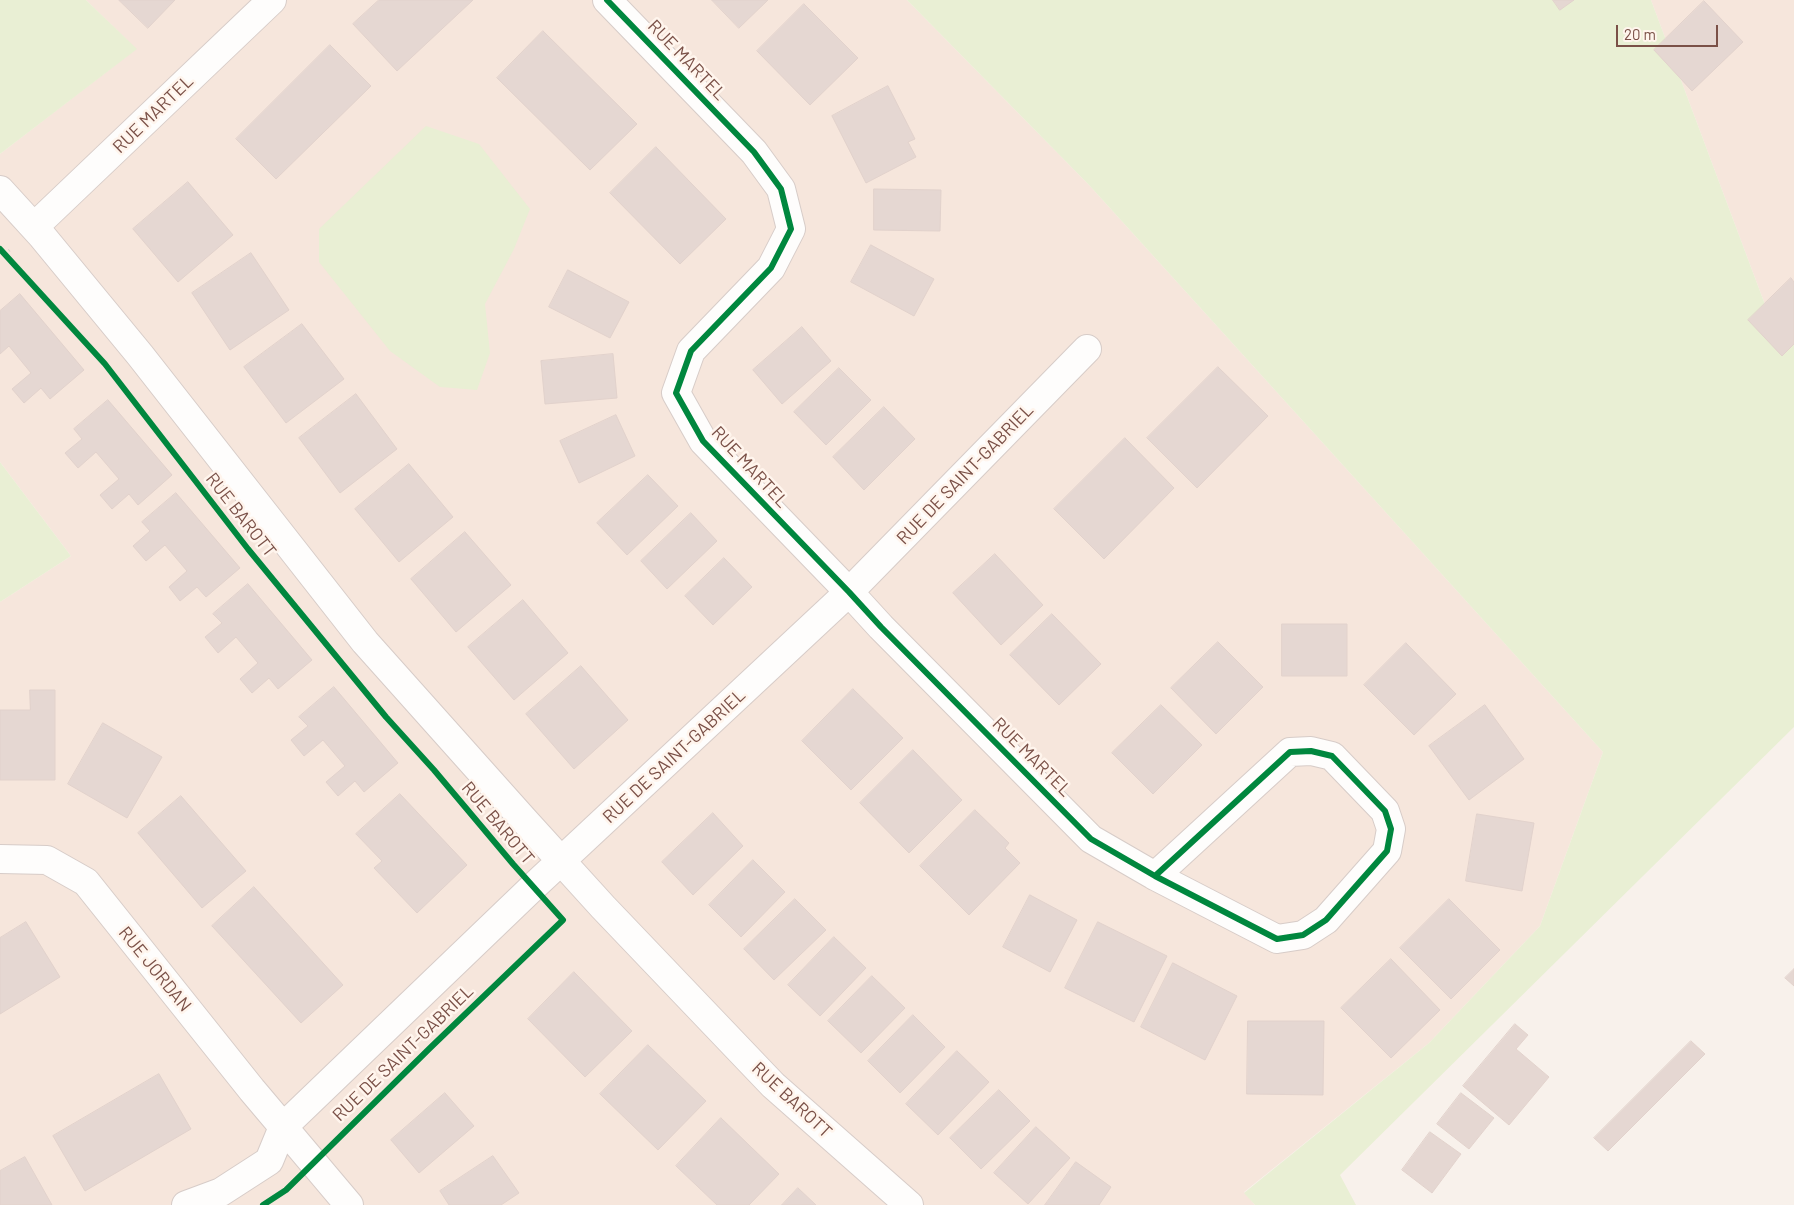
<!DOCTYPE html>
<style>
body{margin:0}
#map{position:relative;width:1794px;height:1205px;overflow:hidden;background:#f8f1eb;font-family:Barlow,sans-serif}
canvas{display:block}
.scale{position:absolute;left:1616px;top:25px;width:102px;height:22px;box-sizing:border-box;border:2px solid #7a5047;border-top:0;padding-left:6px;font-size:15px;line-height:18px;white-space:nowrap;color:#7a5047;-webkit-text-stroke:4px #fff5ed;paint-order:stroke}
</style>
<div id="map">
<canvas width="1794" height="1205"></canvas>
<div class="scale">20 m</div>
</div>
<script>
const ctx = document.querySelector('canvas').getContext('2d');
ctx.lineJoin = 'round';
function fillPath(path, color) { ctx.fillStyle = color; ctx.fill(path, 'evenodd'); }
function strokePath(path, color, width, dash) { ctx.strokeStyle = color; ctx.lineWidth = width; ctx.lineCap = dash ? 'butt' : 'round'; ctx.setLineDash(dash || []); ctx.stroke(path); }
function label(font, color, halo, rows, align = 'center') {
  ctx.font = font + ' Barlow,sans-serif'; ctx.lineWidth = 5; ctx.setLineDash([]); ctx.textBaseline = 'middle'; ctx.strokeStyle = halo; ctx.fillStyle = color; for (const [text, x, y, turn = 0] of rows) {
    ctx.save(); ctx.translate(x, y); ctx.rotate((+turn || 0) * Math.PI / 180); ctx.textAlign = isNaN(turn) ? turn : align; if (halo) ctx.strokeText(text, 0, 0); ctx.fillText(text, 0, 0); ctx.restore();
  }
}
const residential = new Path2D(`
 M86,0h821l182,185 514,567 -63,174 -111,117 -185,149 11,13h-1255v-603l71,-46 -71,-94v-308l136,-105z
 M1651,0h143v293l-27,17z`);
const green = new Path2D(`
 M0,0h86l51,49 -137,105z
 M907,0h744l116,310 27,-17v434l-454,448 16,30h-101l-11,-12 185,-150 111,-117 63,-174 -514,-567z
 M426,126l53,18 51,65 -16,40 -29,55 5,49 -13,37 -37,-3 -50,-36 -71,-89v-33z
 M0,462l71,94 -71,46z`);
const building = new Path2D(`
 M119,0h56l-27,28z
 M379,0h94l-76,71 -44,-47z
 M712,0h56l-29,28z
 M1553,0h21l-14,10z
 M1704,1l39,41 -51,49 -38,-41z
 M804,4l54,54 -48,47 -53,-54z
 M543,31l94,93 -47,46 -93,-92z
 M330,45l41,41 -95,93 -40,-40z
 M888,86l27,53 -7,3 8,15 -50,26 -34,-67z
 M656,147l70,72 -46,45 -70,-71z
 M188,182l45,53 -55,47 -45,-53z
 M874,189l67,1 -1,41 -66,-1z
 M871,245l63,34 -20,37 -63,-34z
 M251,253l38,57 -59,40 -38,-57z
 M568,270l61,32 -19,36 -61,-31z
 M1791,278l3,4v62l-12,12 -34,-36z
 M20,294l64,76 -34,29 -9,-11 -17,15 -12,-14 19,-16 -22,-27 -9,8v-43z
 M302,324l42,55 -58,44 -42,-56z
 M802,327l29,34 -49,43 -29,-34z
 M613,354l4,44 -72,6 -4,-43z
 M1218,367l50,49 -71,72 -50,-50z
 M839,368l32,32 -45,45 -32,-33z
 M356,394l41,55 -57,44 -41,-55z
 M108,400l64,75 -34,30 -9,-11 -17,15 -12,-14 19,-16 -23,-27 -18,16 -13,-15 17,-14 -8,-10z
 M884,407l31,32 -51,51 -31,-33z
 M616,415l19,41 -56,27 -19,-42z
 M1125,438l49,50 -70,71 -50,-50z
 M409,464l44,53 -54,45 -44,-53z
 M648,475l30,31 -51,49 -30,-32z
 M176,493l64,75 -34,29 -9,-10 -17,14 -11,-14 18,-16 -22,-26 -19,16 -13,-15 17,-15 -8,-9z
 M691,513l26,28 -50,48 -26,-28z
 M465,532l46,53 -55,47 -45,-53z
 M995,554l48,51 -42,40 -48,-52z
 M724,558l28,29 -39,38 -28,-29z
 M248,584l64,76 -34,29 -9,-11 -17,15 -12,-14 18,-16 -22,-26 -18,16 -13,-16 17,-14 -9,-9z
 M523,600l45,53 -54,47 -46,-53z
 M1052,614l49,50 -42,41 -49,-50z
 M1282,624h65v52h-65z
 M1218,642l45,45 -47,47 -45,-46z
 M1406,643l50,51 -42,41 -50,-50z
 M581,666l47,54 -54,49 -48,-55z
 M334,687l64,76 -34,29 -9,-11 -17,15 -12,-14 19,-16 -22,-26 -19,16 -13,-16 17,-14 -9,-9z
 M853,689l50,49 -52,52 -49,-49z
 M30,690h25v90h-55v-70h30z
 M1161,705l41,40 -49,49 -41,-41z
 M1485,705l39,54 -55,41 -40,-54z
 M103,723l59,34 -35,61 -59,-34z
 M913,750l49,50 -53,53 -49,-50z
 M400,794l67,71 -50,48 -43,-45 8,-7 -26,-27z
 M181,796l65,75 -44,37 -64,-75z
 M975,810l34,33 -4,5 15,15 -51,52 -49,-49z
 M713,813l30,33 -50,49 -31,-33z
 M1477,814l57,9 -12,68 -56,-10z
 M753,860l32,32 -44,45 -32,-32z
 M254,887l89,98 -42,38 -89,-97z
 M1030,895l47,25 -27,52 -47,-25z
 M795,899l31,31 -52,50 -30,-31z
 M1449,899l51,51 -49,49 -51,-51z
 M26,922l34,55 -60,37v-76z
 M1098,922l69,34 -33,66 -69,-34z
 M834,937l32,31 -46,48 -32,-31z
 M1391,959l49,51 -49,48 -50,-50z
 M1173,963l64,33 -32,64 -64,-33z
 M1794,969v17l-9,-8z
 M574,972l58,59 -47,46 -57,-58z
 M872,976l33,32 -44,45 -33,-32z
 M913,1015l32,32 -45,46 -32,-32z
 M1248,1021h76l-1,74 -76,-1z
 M1515,1024l13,11 -12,14 33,28 -40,48 -46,-39z
 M1691,1041l14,13 -97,97 -14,-13z
 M648,1045l58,56 -48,49 -58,-56z
 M957,1051l32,31 -51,53 -32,-31z
 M159,1074l32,55 -106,62 -32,-55z
 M999,1090l31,31 -49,48 -31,-31z
 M445,1093l29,33 -55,47 -28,-33z
 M1461,1093l33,25 -25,31 -32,-25z
 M721,1118l58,56 -30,31h-32l-41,-39z
 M1036,1127l34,31 -42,46 -34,-31z
 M1430,1132l31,22 -29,39 -30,-23z
 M493,1156l26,37 -18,12h-52l-9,-14z
 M25,1157l27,48h-52v-34z
 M1076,1162l35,25 -12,18h-54z
 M798,1188l18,17h-34z`);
const path = new Path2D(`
 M5,254l7,-6`);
const street = new Path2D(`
 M607,0l147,152 27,37 10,40 -20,39 -80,83 -15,42 27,48 146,151 32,35 210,212 64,37 122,63 26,-4 23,-15 61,-69 4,-22 -6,-18 -53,-55 -21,-5 -21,1 -135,124
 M0,190l42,46 98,119 225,287 159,178 79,87 170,178 136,120
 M34,227l238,-227
 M0,859l47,1 39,22 166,208 97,115
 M186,1205l35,-13 48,-31 14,-34 250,-240 316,-295 238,-243`);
const cycleway = new Path2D(`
 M607,0l147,152 27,37 10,40 -20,39 -80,83 -15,42 27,48 146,151 32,35 210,212 64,37 122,63 26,-4 23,-15 61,-69 4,-22 -6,-18 -53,-55 -21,-5 -21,1 -135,124
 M0,249l105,115 143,185 138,168 48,53 79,94 50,56 -133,128 -144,142 -23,15`);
const streetNames = [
 ["RUE MARTEL",687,60,46],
 ["RUE MARTEL",153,114,-44],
 ["RUE MARTEL",750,467,47],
 ["RUE DE SAINT-GABRIEL",965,474,-46],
 ["RUE BAROTT",241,515,52],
 ["RUE DE SAINT-GABRIEL",674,756,-43],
 ["RUE MARTEL",1032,757,45],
 ["RUE BAROTT",498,823,50],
 ["RUE JORDAN",155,969,51],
 ["RUE DE SAINT-GABRIEL",403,1053,-44],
 ["RUE BAROTT",792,1100,43]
];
fillPath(residential, '#f6e6dc');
fillPath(green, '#e9efd4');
fillPath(building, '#e5d7d2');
strokePath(building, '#e2d2cc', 1);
strokePath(street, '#d7ccc8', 30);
strokePath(path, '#dcd0cd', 3, [1, 4]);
strokePath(street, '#fefdfc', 28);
strokePath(cycleway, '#00873e', 6);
label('18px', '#7a5047', '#fff5ed', streetNames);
</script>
